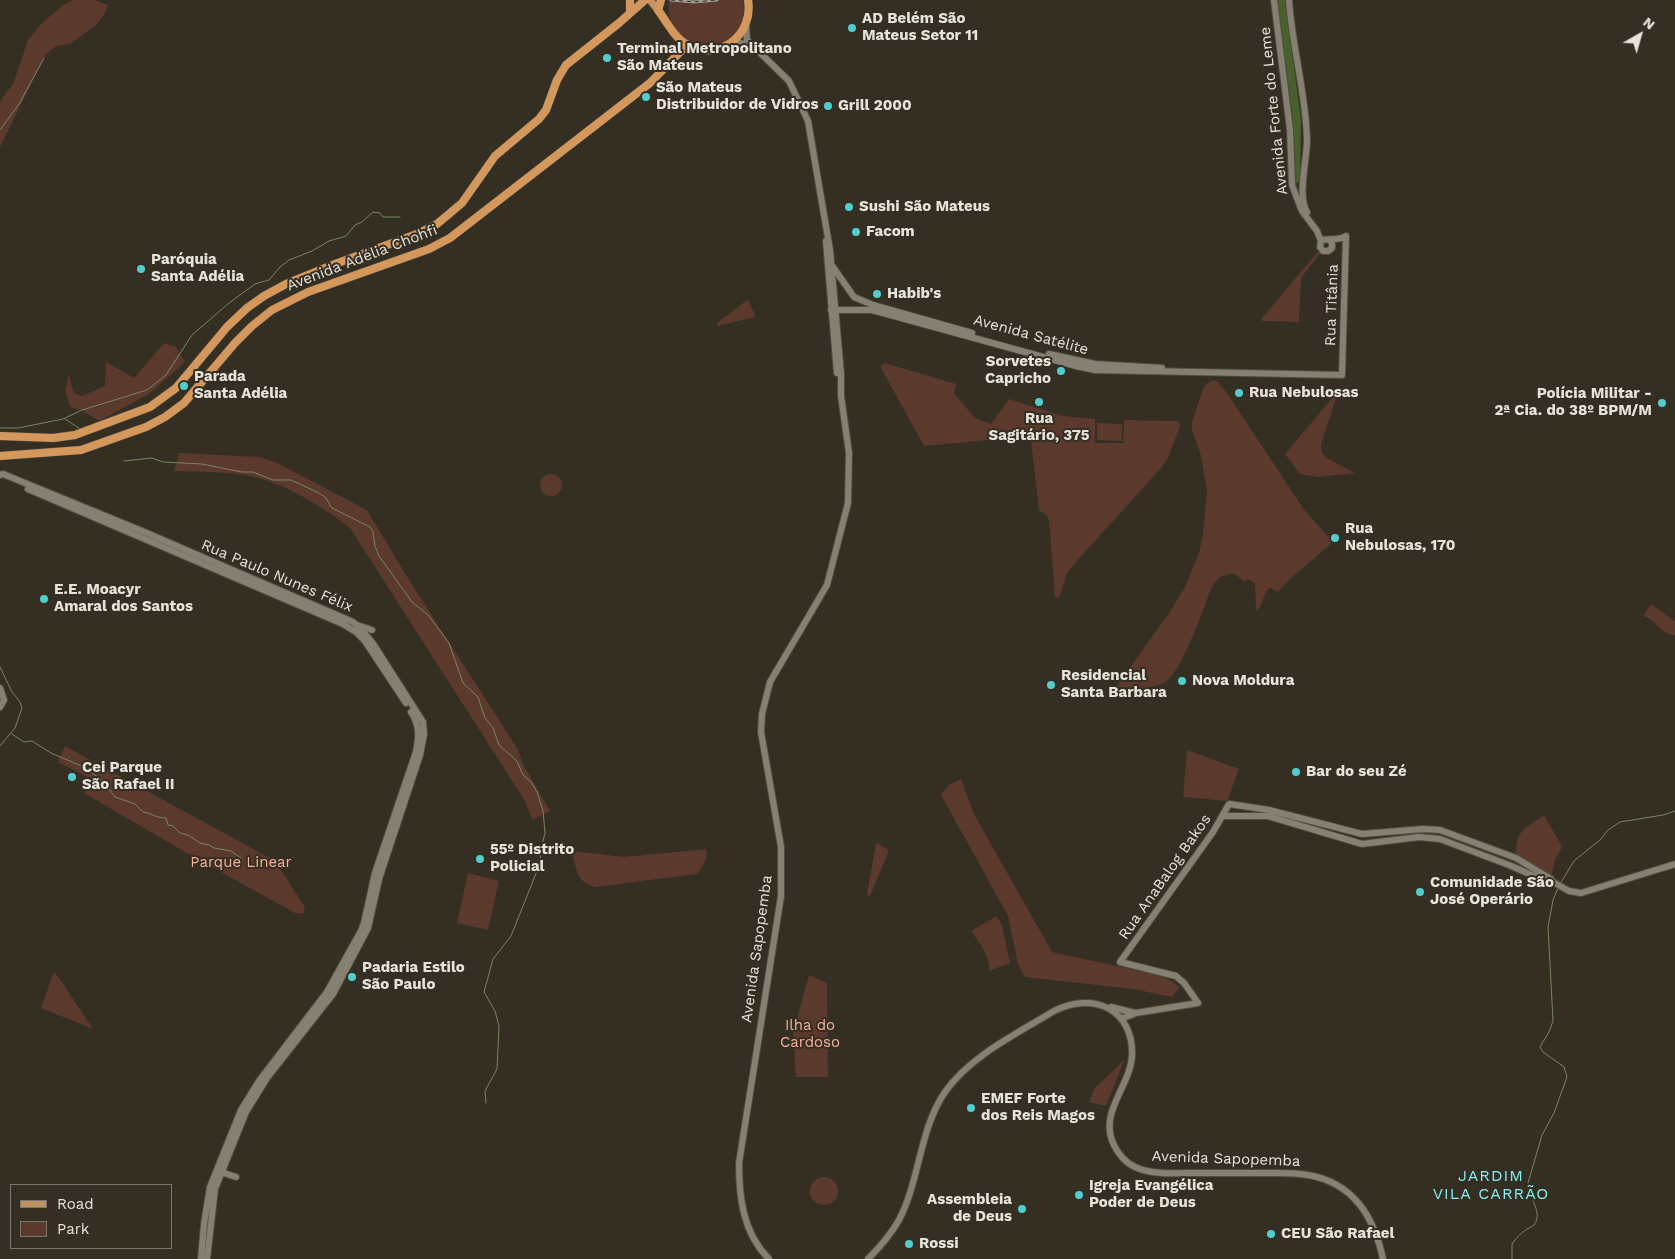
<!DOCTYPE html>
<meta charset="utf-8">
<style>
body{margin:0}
#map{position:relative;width:1675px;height:1259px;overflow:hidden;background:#342e23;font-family:"Work Sans",sans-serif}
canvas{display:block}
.legend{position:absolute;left:10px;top:1184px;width:162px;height:65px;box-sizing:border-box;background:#342e23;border:1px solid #7b766d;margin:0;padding:6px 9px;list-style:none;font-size:15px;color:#e6e3db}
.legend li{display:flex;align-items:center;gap:10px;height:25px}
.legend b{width:25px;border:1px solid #7b766d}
.north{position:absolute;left:1615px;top:10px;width:50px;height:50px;-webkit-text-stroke:4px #342e23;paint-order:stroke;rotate:38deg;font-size:14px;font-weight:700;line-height:20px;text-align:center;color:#e6e3db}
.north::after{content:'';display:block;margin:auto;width:18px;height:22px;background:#e6e3db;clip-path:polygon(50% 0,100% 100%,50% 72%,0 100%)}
</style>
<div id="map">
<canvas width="1675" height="1259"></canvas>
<ul class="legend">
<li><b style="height:6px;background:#c19262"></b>Road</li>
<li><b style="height:14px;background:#5b392d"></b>Park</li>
</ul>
<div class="north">N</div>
</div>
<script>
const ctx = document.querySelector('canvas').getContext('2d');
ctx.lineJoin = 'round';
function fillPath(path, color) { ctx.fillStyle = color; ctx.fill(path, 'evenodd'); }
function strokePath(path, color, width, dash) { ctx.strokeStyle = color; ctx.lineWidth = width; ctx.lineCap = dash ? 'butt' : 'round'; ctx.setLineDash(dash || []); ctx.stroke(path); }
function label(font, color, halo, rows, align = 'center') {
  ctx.font = font + ' "Work Sans",sans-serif'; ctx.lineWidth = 4; ctx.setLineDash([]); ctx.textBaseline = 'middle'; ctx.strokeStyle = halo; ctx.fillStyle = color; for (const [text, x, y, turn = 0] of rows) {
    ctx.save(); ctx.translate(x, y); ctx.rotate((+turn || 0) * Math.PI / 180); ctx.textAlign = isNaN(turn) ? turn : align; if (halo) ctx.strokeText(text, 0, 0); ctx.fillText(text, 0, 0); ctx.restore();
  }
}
const green = new Path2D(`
 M73,0h22l13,5 -3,8 -9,12 -26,19 -14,2 -10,8 -46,93v-46l13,-17 15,-44 13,-16 21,-18z
 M669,0h74c10,61 -81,62 -74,0z
 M1322,251l-21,27 -2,44 -37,-1v-3l55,-65z
 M747,300l2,2 7,15 -39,9v-3z
 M164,343l12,4 9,15 -36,32 -50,27 -18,-11 -11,-3 -5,-18 2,-4 1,-12 6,20 8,3 23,-10 1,-24 28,16z
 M885,363l71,21 -2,9 21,25 16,6 18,-25 54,17 32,3v24h28l1,-23 52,1 3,2 1,4 -13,33 -6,8 -85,94 -9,11 -7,23 -3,2 -2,-2 -6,-76 -2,-4 -8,-6 -8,-69 -5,-3 -5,-1 -97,9 -43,-78 1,-4z
 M1212,380l5,1 10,12 78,118 28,31 -43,37 -12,13 -8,-4c-6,4 -7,15 -12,22h-2l-1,-27 -7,-4 -3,3 -10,-8c-7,0 -13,1 -18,6 -7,7 -9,18 -13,28 -6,16 -24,62 -36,72 -13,10 -36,9 -52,7l55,-77 15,-25 13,-32 4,-19 4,-43 -6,-35 -9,-26v-8l12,-36z
 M1339,390l-18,54 1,9 5,5 28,15 -36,4 -19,-3 -15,-20z
 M1097,423l25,1v17l-25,-1z
 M179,453l80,4 18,6 90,47 44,73 106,165 7,18 26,45 -18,9 -7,-19 -175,-273c-25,-20 -63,-43 -95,-51 -25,-6 -55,-5 -81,-6z
 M540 485a11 11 0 1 1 22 0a11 11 0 1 1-22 0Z
 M1651,604l24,17v14c-13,1 -20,-17 -32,-19z
 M65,746l210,115 30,46 -2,7 -8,-1 -110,-61 -101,-59 7,-14 -33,-17z
 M1187,750l52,19 -12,32 -44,-4z
 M961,779l13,35 78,138 111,24 17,11 -8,10 -39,-8 -108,-12 -7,-13 -10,-48 -67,-121 8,-10z
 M1544,815l18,32 -7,13 -4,18 -20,-15 -14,-6c-4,-26 9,-29 27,-42z
 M876,843l13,7 -18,44 -3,3 -1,-3z
 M706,849c3,6 -4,20 -9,25l-101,13c-20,-4 -20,-19 -24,-36l53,6z
 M468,873l31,8 -11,49 -31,-7z
 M997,916l5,9 8,38 -21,8c1,-16 -9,-27 -18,-40z
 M54,972l6,7 33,50 -52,-21z
 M809,975l18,8 1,94h-32l-3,-44z
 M1125,1059l-19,47 -17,-4 5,-13z
 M810 1191a14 14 0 1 1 28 0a14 14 0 1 1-28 0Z`);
const stream = new Path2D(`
 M0,130l19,-26 25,-46
 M65,419l14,9
 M0,428h18l45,-9 19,-9 65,-20 19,-15 26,-40 37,-32 26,-19 14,-4 11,-13 9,-7 23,-9 17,-10 17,-5 9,-11 7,-3 11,-10 7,1 3,4h17
 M124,461l28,-3 11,4 39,2 40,8h11l20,8h18l26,12 8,5 7,11 38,19 3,5 2,14 4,10 33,46 16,13 21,28 14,40 15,14 7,21 8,10 6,17 18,16 6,14 8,7 6,10 6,19 2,22 -5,20 1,8 -30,75 -18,23 -9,33 11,19 4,15 -2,43 -12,22 1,12
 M0,667l12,25 8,10 2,6 -7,20 -15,18
 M12,734l12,8 8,-1 19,12 33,14 19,14 12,16 20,7 8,8c9,1 12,6 23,6l2,7 5,1 7,7 8,2 12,8 9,2 5,3 17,3 10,7
 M1560,884l14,-23 27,-22 7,-9 12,-8 43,-7 12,-4
 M1512,1259v-15c4,-6 9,-11 15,-15 2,-1 5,-2 7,-4 10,-12 -7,-30 -6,-42l14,-48 12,-22 13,-36 -3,-10 -21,-15 -3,-5 9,-15 4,-11 -5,-94 5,-27 5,-12`);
const river = new Path2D(`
 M1281,0l16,120 -1,59`);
const secondary = new Path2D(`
 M1274,0l16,130 2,55 10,26 15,20 4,10 -1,6 3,4h5l4,-3v-4l-2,-4
 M1289,0c3,47 17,93 18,140 0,20 -10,56 0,72
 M746,25l1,15 42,41 19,40 22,129 11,124v22l8,57 -1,50 -21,82 -57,97 -8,32 -1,18 20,115v49l-42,267c0,35 4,70 30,96
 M733,41l11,3 6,4
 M826,241l11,132
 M833,267l21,30 19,8 99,28
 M831,310h41l204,56 19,4 247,5 4,-139c-9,6 -19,1 -25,5
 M1049,354l46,10 67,4
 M0,475l3,-1 139,57 211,91 8,7 13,16 49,77 1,12 -4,21 -41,124 -11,49 -35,66 -66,84 -21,34 -31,77 -8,70
 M28,489l315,135 13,8 9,9 41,62
 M357,625l15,5
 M0,688l4,12 -4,7
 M1223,816h45l94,28 57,-7 21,2 69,26 41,18 3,-1
 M1111,1007l24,6
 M1121,1019l15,-6 62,-10 -14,-20 -8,-7 -56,-14 93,-130 16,-28 40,6 93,24 61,-5 17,1 76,28 35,21 2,3 16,9 12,2 94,-29
 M218,1171l18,6
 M201,1259l3,-35 6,-37 31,-77 18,-29 68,-89 34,-61 3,-8 11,-50 41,-121c3,-15 4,-27 -5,-40
 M868,1259c11,-11 23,-25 31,-39 21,-40 20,-90 46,-128 25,-36 73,-59 109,-81 39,-20 80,-2 78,45 -2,31 -34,57 -18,89 4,9 12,18 21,22 16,8 42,6 60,6 22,0 45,0 68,0 15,0 30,-1 45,2 46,8 66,42 75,84`);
const primary = new Path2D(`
 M650,0l8,10`);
const trunk = new Path2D(`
 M661,0l-3,10c9,12 17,29 30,35 32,17 66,-11 60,-45
 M630,13v-13
 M0,436l53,2 22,-3 75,-28 26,-19 51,-61 20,-19 17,-12 22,-12 49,-20 82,-30 20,-10 25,-21 33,-47 44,-37 7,-9 11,-30 9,-15 53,-42 26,-23
 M0,456l81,-6 65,-23 19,-10 19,-14 51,-60 17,-17 20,-16 36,-18 121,-43 21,-11 200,-155 33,-34 7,-3`);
const rail = new Path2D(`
 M671,0l23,2 23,-2`);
const markers = [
 [852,28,5,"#52cdcd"],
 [607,58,5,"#52cdcd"],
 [646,97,5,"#52cdcd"],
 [828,106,5,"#52cdcd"],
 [849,207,5,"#52cdcd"],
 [856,232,5,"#52cdcd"],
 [141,269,5,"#52cdcd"],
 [877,294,5,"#52cdcd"],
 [1061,371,5,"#52cdcd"],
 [184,386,5,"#52cdcd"],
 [1239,393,5,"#52cdcd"],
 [1039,402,5,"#52cdcd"],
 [1662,403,5,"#52cdcd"],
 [1335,538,5,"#52cdcd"],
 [44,599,5,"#52cdcd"],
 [1182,681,5,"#52cdcd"],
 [1051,685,5,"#52cdcd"],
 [1296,772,5,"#52cdcd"],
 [72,777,5,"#52cdcd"],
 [480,859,5,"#52cdcd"],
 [1420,892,5,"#52cdcd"],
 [352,977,5,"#52cdcd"],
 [971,1108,5,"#52cdcd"],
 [1079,1195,5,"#52cdcd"],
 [1022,1209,5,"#52cdcd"],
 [1271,1234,5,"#52cdcd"],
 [909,1244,5,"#52cdcd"]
];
const poiNames = [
 ["AD Belém São",862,19],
 ["Mateus Setor 11",862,36],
 ["Terminal Metropolitano",617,49],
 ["São Mateus",617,66],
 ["São Mateus",656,88],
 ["Distribuidor de Vidros",656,105],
 ["Grill 2000",838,106],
 ["Sushi São Mateus",859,207],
 ["Facom",866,232],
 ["Paróquia",151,260],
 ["Santa Adélia",151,277],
 ["Habib's",887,294],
 ["Sorvetes",1051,362,"right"],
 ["Capricho",1051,379,"right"],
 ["Parada",194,377],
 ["Santa Adélia",194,394],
 ["Rua Nebulosas",1249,393],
 ["Polícia Militar -",1652,394,"right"],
 ["2ª Cia. do 38º BPM/M",1652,411,"right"],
 ["Rua",1039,419,"center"],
 ["Sagitário, 375",1039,436,"center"],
 ["Rua",1345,529],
 ["Nebulosas, 170",1345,546],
 ["E.E. Moacyr",54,590],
 ["Amaral dos Santos",54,607],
 ["Residencial",1061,676],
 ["Santa Barbara",1061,693],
 ["Nova Moldura",1192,681],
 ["Cei Parque",82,768],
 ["São Rafael II",82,785],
 ["Bar do seu Zé",1306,772],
 ["55º Distrito",490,850],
 ["Policial",490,867],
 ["Comunidade São",1430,883],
 ["José Operário",1430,900],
 ["Padaria Estilo",362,968],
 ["São Paulo",362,985],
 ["EMEF Forte",981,1099],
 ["dos Reis Magos",981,1116],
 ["Igreja Evangélica",1089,1186],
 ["Poder de Deus",1089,1203],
 ["Assembleia",1012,1200,"right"],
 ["de Deus",1012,1217,"right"],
 ["CEU São Rafael",1281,1234],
 ["Rossi",919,1244]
];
const streetNames = [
 ["Avenida Forte do Leme",1274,111,-96],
 ["Avenida Adélia Chohfi",362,258,-21],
 ["Rua Titânia",1332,305,-88],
 ["Avenida Satélite",1031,335,15],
 ["Rua Paulo Nunes Félix",277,576,23],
 ["Rua AnaBalog Bakos",1165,877,-55],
 ["Avenida Sapopemba",757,949,-82],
 ["Avenida Sapopemba",1226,1159,2]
];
const parkNames = [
 ["Parque Linear",241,863],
 ["Ilha do",810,1026],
 ["Cardoso",810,1043]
];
const neighbourhoodNames = [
 ["JARDIM",1491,1176],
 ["VILA CARRÃO",1491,1194]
];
fillPath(green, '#5b392d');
strokePath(stream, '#778760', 1);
strokePath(river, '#48602b', 8);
strokePath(secondary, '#514c42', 8);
strokePath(primary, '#514c42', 9);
strokePath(trunk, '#514c42', 9);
strokePath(secondary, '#868072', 6);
strokePath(primary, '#c19262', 7);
strokePath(trunk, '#d4985c', 8);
strokePath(rail, '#a09c93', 3);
strokePath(rail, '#342e23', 1, [4]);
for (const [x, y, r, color] of markers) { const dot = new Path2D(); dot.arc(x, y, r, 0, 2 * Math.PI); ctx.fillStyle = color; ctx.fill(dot); strokePath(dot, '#342e23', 2); }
label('bold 15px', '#e6e3db', '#342e23', poiNames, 'left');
label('15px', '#e6e3db', '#342e23', streetNames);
label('15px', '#f8b198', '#342e23', parkNames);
ctx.letterSpacing = '1px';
label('16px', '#82eeed', '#342e23', neighbourhoodNames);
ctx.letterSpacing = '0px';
</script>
